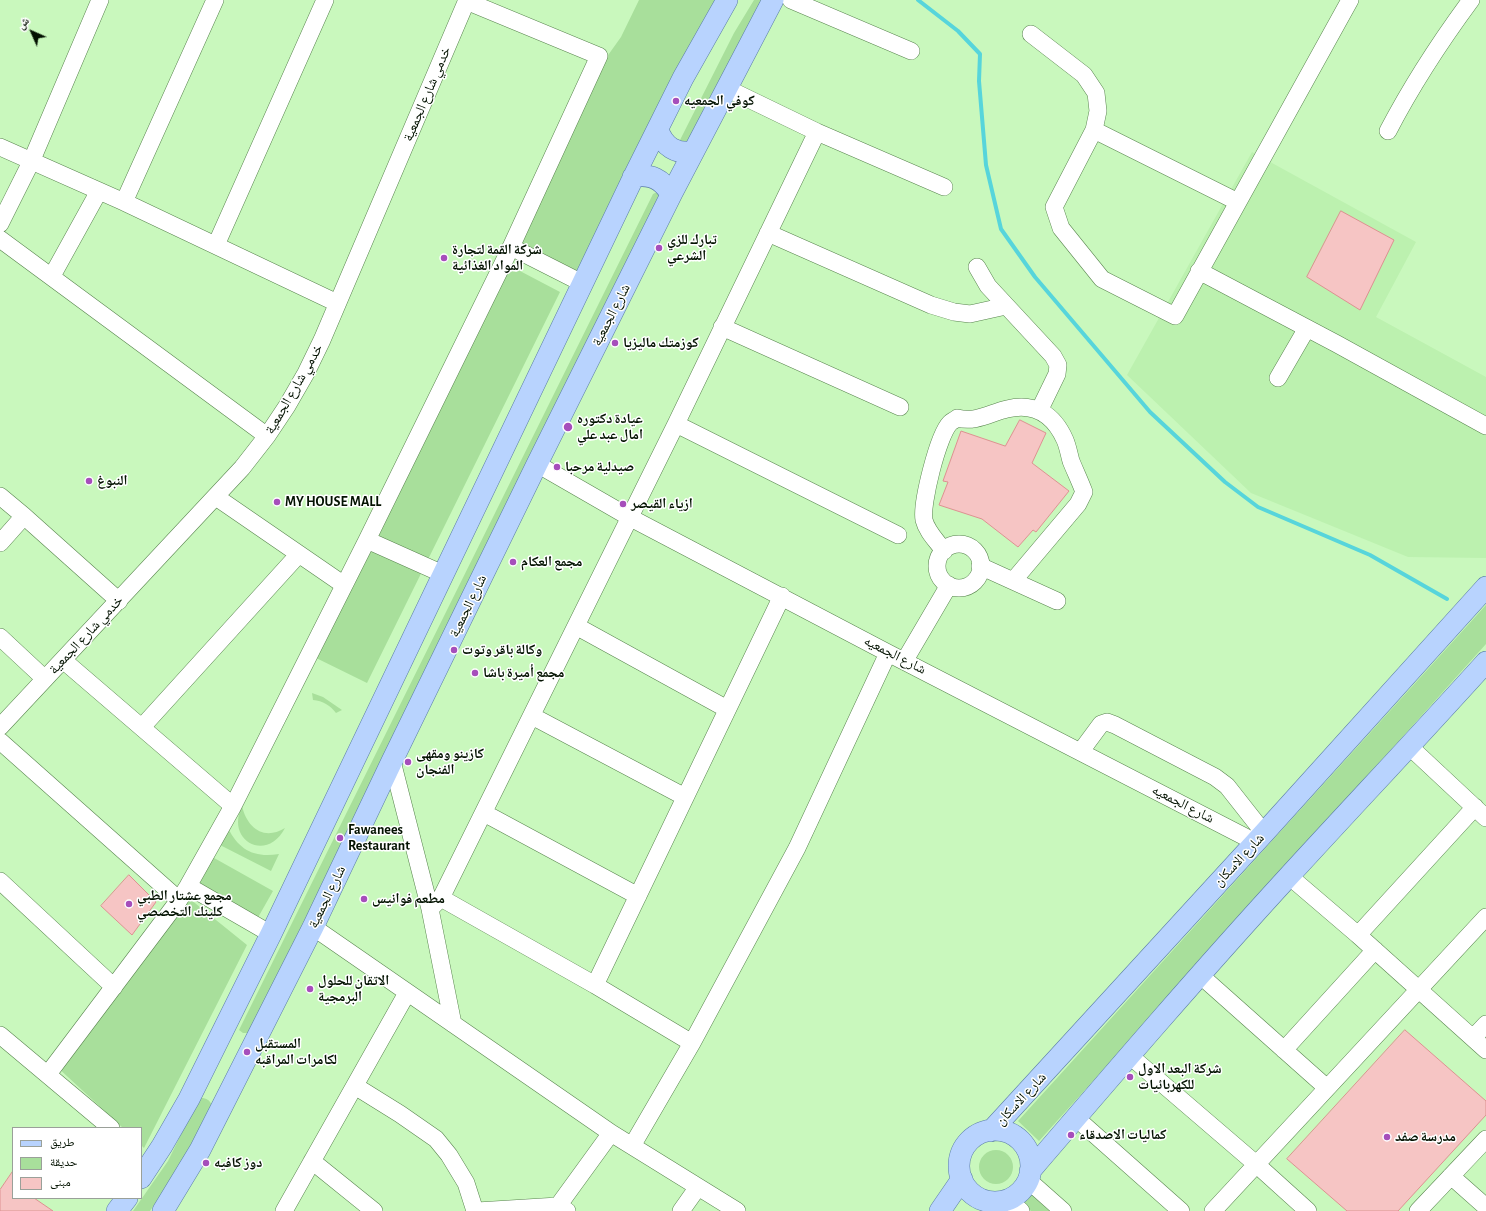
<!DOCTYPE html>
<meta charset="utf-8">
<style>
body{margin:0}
#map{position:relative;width:1486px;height:1211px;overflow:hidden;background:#c9f8bd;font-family:"Alegreya Sans","Noto Naskh Arabic",sans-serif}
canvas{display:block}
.legend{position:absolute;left:12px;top:1127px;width:130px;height:72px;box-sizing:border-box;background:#fff;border:1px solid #9aa099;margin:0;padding:5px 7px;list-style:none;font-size:12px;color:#031201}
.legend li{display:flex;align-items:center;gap:8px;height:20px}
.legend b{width:20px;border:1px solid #9aa099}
.north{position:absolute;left:12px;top:12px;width:40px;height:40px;-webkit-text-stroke:3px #fff;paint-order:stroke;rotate:315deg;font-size:11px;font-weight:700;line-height:16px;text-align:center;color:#031201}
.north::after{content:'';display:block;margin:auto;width:14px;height:18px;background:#031201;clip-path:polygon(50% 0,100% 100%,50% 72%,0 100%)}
</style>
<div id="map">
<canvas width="1486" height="1211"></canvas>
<ul class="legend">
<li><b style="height:5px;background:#b8d3fe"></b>طريق</li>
<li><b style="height:11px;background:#a8df9b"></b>حديقة</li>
<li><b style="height:11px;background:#f6c5c4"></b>مبنى</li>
</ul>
<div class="north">ش</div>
</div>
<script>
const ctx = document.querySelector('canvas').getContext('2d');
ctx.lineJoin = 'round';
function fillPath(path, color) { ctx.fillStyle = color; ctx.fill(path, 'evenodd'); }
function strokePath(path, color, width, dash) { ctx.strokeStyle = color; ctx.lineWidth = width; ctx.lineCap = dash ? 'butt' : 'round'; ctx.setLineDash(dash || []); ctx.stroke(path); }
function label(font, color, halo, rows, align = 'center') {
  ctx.font = font + ' "Alegreya Sans","Noto Naskh Arabic",sans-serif'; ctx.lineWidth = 3; ctx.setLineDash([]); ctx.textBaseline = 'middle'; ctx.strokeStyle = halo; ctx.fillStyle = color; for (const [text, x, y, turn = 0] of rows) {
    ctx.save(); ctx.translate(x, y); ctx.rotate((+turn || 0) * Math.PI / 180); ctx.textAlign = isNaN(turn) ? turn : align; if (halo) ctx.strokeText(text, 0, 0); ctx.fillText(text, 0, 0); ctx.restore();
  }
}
const built = new Path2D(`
 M1252,152l164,90 -40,75 110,60v181l-78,-1 -157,-64 -124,-118z`);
const green = new Path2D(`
 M639,0h77l-135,277 -73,-31 93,-181 20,-28z
 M754,0h11l-76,149 -7,-2 -2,-7 54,-107z
 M659,191l5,7 -413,830 -3,5h-5l-4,-3 414,-836z
 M501,261l59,31 -193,391 -59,-29z
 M1486,605v39l-447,497 -21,-20z
 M312,693l11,4 19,13 -6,3c-6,-8 -13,-12 -23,-13z
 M242,806c5,22 22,35 43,22 -18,35 -60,13 -43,-22z
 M228,828c11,22 26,30 51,26l-8,17 -51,-26z
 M207,854l66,37 -17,30 -66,-37z
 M185,895l62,50 -103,203 -3,-3v-17h-18l-68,-63z
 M201,1098c6,0 8,2 11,7v3l-34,61 -28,42h-17l35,-50 28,-57z
 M979 1167a17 17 0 1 1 34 0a17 17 0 1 1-34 0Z
 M1031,1194l19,17h-19l-9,-8z`);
const stream = new Path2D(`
 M918,0l40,31 22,23 -1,27 7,84 15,64 34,48 115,135 75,70 33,25 112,48 77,44`);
const building = new Path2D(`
 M1341,211l53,29 -34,70 -53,-33z
 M1020,420l26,13 -14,30 37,28 -33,41 -3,-2 -15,17 -36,-28 -43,-14 9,-23 -5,-1 18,-50 44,15z
 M129,875l27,27 -24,33 -31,-29z
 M1405,1030l81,71v14l-88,96h-51l-60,-52z
 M13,1171v27h21l19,13h-53v-21z`);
const minor = new Path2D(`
 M791,0l120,51
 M1031,34l53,41 12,18 2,18 -4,19 -40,77 7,21 41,51 73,37 175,-316
 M726,88l91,44 127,55
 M1094,130l144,72
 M1388,131c24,-46 52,-89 83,-131
 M0,147l124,55 213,101
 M124,202l91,-202
 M0,224l31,-62 69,-162
 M768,233l163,72 23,7 16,2 36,-8
 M0,239l267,197
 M216,245l109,-245
 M511,247l71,36
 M977,267l11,19 65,70 5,9 -1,9 -18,37
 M1199,271l138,73 149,82
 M52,276l47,-85
 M722,327l178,80
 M1278,378l29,-50
 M676,424l222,111
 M537,464l92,53 259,136 367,189
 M0,496l24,20 95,85
 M216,497l128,88
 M367,540l76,34
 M0,543l24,-27
 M937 566a22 22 0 1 1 44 0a22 22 0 1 1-44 0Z
 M944,551c-7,-10 -17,-19 -20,-31 -3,-16 14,-85 26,-97 2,-2 5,-3 7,-5 19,5 33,-5 50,-9 28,-7 47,6 58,31 3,7 4,14 6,21 4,10 9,20 13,31l-6,12 -65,77
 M980,566l77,35
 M576,626l151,83
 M0,637l45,42
 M63,660l170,146
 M905,660l44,-75
 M532,716l153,81
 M0,727l242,-259 25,-32 20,-30 19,-33 16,-33 145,-340
 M142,727l157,-173
 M0,741l179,159
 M1410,747l76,71
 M1081,751l20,-27 6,-2 8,3 100,52 12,9 37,47
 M392,761l38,148 23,115
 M484,813l154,83
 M1289,876l69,59 128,115
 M0,881l114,106
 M188,886l83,48
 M441,898l154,87 97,58
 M430,909l11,-11 235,-474 141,-292
 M313,927l298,206 126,78
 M1358,935l117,-128
 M1200,975l127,113
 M595,985l187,-389
 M0,1035l111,93
 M1473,1038l13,-14
 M1284,1050l91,-100
 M1129,1055l127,109 52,47
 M48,1074l131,-174 9,-14 45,-80 134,-266 144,-293 88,-191 -133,-55
 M355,1086l45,28 36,25 13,16 17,28 9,28
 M1076,1118l105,93
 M632,1146l60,-103 105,-195 91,-195
 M312,1161l62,50
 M1451,1176l35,31
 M1028,1180l35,31
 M1008,1200l13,11
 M558,1206l53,-73
 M284,1211l123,-218
 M477,1211l81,-5 9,5
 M681,1211l17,-24
 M1213,1211l273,-294
 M1418,1211l68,-72`);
const major = new Path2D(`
 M658,130c6,17 18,24 35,22
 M633,177c17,-4 30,2 38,18
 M959 1166a36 36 0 1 1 72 0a36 36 0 1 1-72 0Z
 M991,1131l273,-298 222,-246
 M1030,1171c85,-99 170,-198 258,-294 66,-72 133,-143 198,-215
 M141,1178l21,-32 27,-47 82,-165 364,-760 48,-96 44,-78
 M117,1211l10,-13
 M163,1211l37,-61 113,-223 79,-166 145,-297 135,-271 101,-193
 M940,1211l22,-32`);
const markers = [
 [676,101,4,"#a64ebb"],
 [659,248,4,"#a64ebb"],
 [444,258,4,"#a64ebb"],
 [615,343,4,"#a64ebb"],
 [568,427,5,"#a64ebb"],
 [557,467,4,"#a64ebb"],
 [89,481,4,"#a64ebb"],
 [277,502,4,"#a64ebb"],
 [623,504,4,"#a64ebb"],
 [513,562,4,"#a64ebb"],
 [454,650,4,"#a64ebb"],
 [475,673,4,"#a64ebb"],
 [408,762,4,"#a64ebb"],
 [340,838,4,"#a64ebb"],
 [364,899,4,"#a64ebb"],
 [129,904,4,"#a64ebb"],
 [310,989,4,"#a64ebb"],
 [247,1052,4,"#a64ebb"],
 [1130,1077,4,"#a64ebb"],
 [1071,1135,4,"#a64ebb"],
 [1387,1137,4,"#a64ebb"],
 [206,1163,4,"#a64ebb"]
];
const streetNames = [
 ["خدمي شارع الجمعية",427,94,-67],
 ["شارع الجمعية",611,315,-63],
 ["خدمي شارع الجمعية",294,389,-60],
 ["شارع الجمعية",468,606,-64],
 ["خدمي شارع الجمعية",86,635,-47],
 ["شارع الجمعيه",895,655,27],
 ["شارع الجمعيه",1183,804,27],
 ["شارع الاسكان",1239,860,-47],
 ["شارع الجمعية",327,897,-64],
 ["شارع الاسكان",1021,1099,-47]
];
const poiNames = [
 ["كوفي الجمعيه",684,101],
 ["تبارك للزي",667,240],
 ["الشرعي",667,256],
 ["شركة القمة لتجارة",452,250],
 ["المواد الغذائية",452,266],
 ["كوزمتك ماليزيا",623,343],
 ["عيادة دكتوره",577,419],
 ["امال عبد علي",577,435],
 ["صيدلية مرحبا",565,467],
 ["النبوغ",97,481],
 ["MY HOUSE MALL",285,502],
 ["ازياء القيصر",631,504],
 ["مجمع العكام",521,562],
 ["وكالة باقر وتوت",462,650],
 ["مجمع أميرة باشا",483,673],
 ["كازينو ومقهى",416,754],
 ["الفنجان",416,770],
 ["Fawanees",348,830],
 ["Restaurant",348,846],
 ["مجمع عشتار الطبي",137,896],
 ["كلينك التخصصي",137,912],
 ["مطعم فوانيس",372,899],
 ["الاتقان للحلول",318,981],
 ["البرمجية",318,997],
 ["المستقبل",255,1044],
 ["لكامرات المراقبه",255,1060],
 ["شركة البعد الاول",1138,1069],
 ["للكهربائيات",1138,1085],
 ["كماليات الاصدقاء",1079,1135],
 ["مدرسة صفد",1395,1137],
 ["دوز كافيه",214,1163]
];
fillPath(built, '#bcf1af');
fillPath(green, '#a8df9b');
strokePath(stream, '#57d5db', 4);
fillPath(building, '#f6c5c4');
strokePath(building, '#dd9191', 1);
strokePath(minor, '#58844e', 18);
strokePath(major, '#597ca5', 22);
strokePath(minor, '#fff', 17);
strokePath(major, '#b8d3fe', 21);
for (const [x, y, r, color] of markers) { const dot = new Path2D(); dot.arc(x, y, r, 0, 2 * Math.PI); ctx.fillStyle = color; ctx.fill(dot); strokePath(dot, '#fff', 1.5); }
label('14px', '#031201', '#fff', streetNames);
label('bold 14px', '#031201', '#fff', poiNames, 'left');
</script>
